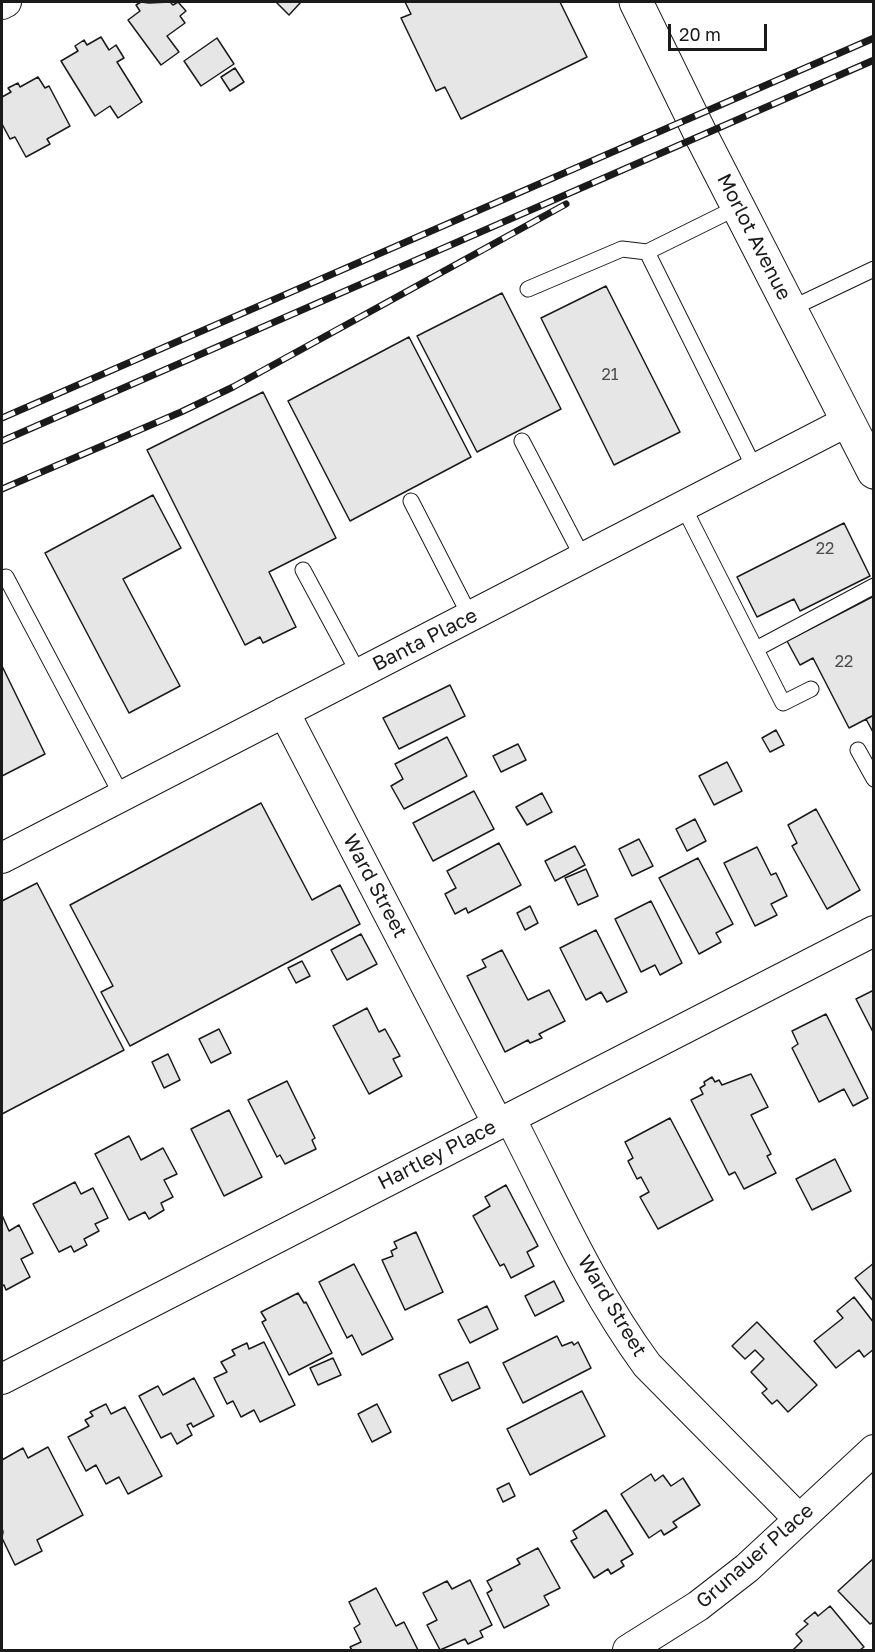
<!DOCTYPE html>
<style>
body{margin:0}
#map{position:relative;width:875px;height:1652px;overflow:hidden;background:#fff;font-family:"Golos Text",sans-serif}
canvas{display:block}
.frame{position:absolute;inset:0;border:3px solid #1a1a1a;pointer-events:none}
.scale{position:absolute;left:668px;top:24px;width:99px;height:27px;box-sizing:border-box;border:3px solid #1a1a1a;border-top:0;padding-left:8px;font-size:18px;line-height:21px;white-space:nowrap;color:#1a1a1a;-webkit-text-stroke:4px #fff;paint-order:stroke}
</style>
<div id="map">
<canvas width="875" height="1652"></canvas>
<div class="frame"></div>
<div class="scale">20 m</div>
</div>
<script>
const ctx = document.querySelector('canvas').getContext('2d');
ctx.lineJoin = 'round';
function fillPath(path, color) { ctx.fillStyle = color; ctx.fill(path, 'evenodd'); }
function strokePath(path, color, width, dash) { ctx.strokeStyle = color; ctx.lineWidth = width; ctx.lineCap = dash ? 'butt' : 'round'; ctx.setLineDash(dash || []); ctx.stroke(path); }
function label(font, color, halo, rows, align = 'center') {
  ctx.font = font + ' "Golos Text",sans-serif'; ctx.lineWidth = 4.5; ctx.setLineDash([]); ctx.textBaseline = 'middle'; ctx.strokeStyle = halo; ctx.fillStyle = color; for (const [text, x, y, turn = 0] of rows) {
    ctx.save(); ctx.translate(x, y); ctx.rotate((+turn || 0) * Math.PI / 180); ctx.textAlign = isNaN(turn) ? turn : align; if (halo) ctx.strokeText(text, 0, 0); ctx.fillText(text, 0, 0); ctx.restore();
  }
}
const building = new Path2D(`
 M141,2l8,1 21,-1 3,3 5,-3 8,9 -6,5 5,7 -18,13 12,16 -18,13 -33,-45 12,-9 -4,-6z
 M276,2h25l-12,13z
 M405,2h155l27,55 -126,62 -16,-32 -9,4 -35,-73 10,-4z
 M101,37l8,13 7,-5 8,13 -7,4 25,40 -24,16 -8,-12 -15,10 -34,-55 17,-10 -3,-5 9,-6 3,5z
 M217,38l17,26 -33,22 -17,-25z
 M235,68l9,14 -14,9 -9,-14z
 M38,77l7,11 4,-2 21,40 -23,13 3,5 -24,13 -11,-20 -5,2 -8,-15v-27l9,-5 -3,-4 10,-5 2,4z
 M606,286l74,146 -66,33 -73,-147z
 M502,293l59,116 -84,43 -60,-116z
 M409,337l62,120 -121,64 -62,-120z
 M263,392l73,146 -67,34 27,55 -33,16 -3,-6 -15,8 -98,-195z
 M153,495l28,53 -58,31 57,107 -51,27 -84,-160z
 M844,523l26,53 -70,35 -6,-12 -37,18 -20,-40z
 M874,596v119l-25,13 -36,-70 -13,7 -13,-24z
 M2,666l43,88 -43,22z
 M450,685l15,31 -66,33 -16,-31z
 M874,715v19l-8,-15z
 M776,730l8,15 -14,7 -8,-14z
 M447,737l20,39 -63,33 -13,-23 12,-7 -8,-15z
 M518,744l8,16 -25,12 -8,-16z
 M727,762l15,29 -28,14 -15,-29z
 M474,791l20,38 -61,32 -20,-38z
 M542,793l10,19 -25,13 -11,-18z
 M261,803l51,97 28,-15 20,39 -230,122 -29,-54 12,-6 -43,-81z
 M816,809l44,81 -33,19 -35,-63 5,-3 -9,-18z
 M695,819l11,22 -19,10 -11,-22z
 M639,839l14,27 -21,10 -13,-27z
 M499,843l22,42 -53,28 -2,-5 -11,6 -10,-20 11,-6 -9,-17z
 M575,846l10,19 -30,16 -10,-20z
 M757,847l14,28 5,-2 11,23 -16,8 6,11 -22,11 -31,-63z
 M698,858l35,66 -17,9 5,9 -22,12 -40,-76z
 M586,869l12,27 -20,9 -13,-27z
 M37,883l87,167 -122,64v-213z
 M651,901l31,62 -22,12 -5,-10 -14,7 -26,-53z
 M530,906l8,17 -13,7 -8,-17z
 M596,930l31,62 -20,10 -6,-10 -15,8 -26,-52z
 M361,934l16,30 -30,16 -16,-30z
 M502,950l26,50 21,-10 16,31 -26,13 3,4 -12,5 -2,-3 -23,12 -38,-76 19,-9 -4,-7z
 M302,961l8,15 -14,7 -8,-15z
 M874,990v44l-18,-35z
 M367,1008l12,24 6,-3 15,27 -7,3 9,17 -33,18 -36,-68z
 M826,1014l42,84 -15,8 -9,-17 -25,13 -27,-54 6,-4 -6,-13z
 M219,1029l12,24 -20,10 -12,-24z
 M168,1054l12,26 -16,8 -12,-26z
 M751,1074l17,33 -17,8 20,39 -4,2 9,17 -32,16 -9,-17 -6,3 -38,-75 12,-6 -3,-6 5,-3 -1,-3 8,-5 3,5 4,-2 3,5z
 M287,1081l28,57 -3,2 4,9 -31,15 -5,-9 -3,2 -29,-57z
 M229,1110l33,67 -38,19 -33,-67z
 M670,1118l43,82 -55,29 -18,-32 9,-5 -8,-15 -4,2 -9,-18 5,-3 -8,-16z
 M129,1136l12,24 22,-12 14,26 -13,6 9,17 -12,6 3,7 -15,9 -4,-7 -16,8 -34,-66z
 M835,1159l16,32 -39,19 -16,-31z
 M75,1182l6,12 12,-6 15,30 -13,6 4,7 -15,8 3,6 -13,7 -3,-6 -12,6 -26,-48z
 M506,1185l32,61 -11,6 7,14 -23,12 -7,-14 -4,2 -27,-50 17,-10 -5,-9z
 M2,1215l7,16 10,-6 14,28 -12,6 9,18 -24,13 -2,-5 -2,1z
 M416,1232l27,60 -38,18 -23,-50 11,-4 -2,-5 6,-3 -3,-6z
 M874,1263v39l-19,-24z
 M354,1264l39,75 -31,16 -10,-20 -5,3 -28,-56z
 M554,1281l10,20 -29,15 -10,-20z
 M298,1293l6,10 2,-1 26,51 -43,22 -27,-53 4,-2 -5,-8z
 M854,1297l20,26v26l-10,8 -5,-7 -23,18 -22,-27 29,-23 -6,-7z
 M487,1306l11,23 -28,14 -12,-23z
 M757,1322l60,63 -29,27 -11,-12 -5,4 -10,-11 5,-4 -16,-17 13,-13 -9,-9 -10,9 -13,-13z
 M557,1336l5,10 10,-4 2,3 4,-3 13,26 -68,35 -20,-40z
 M264,1342l31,63 -35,17 -6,-12 -13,7 -8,-16 -6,3 -13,-26 13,-6 -6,-10 14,-7 -3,-5 15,-7 2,6z
 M333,1358l8,17 -23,10 -8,-17z
 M468,1362l12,26 -28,13 -13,-26z
 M194,1378l20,38 -21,11 -2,-4 -4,2 5,10 -15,9 -6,-11 -10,5 -22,-42 19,-10 5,9z
 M582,1391l23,45 -75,39 -23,-46z
 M106,1404l5,10 14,-7 37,69 -34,18 -9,-17 -13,7 -10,-19 -10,6 -18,-34 21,-11 -4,-6 8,-4 -3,-4z
 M377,1404l14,28 -19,10 -14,-28z
 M48,1447l35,68 -46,25 5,11 -27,14 -13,-27 1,-6 -1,-4v-68l21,-12 5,10z
 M651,1474l4,7 8,-6 8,11 12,-8 17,27 -27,17 4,5 -13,8 -3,-5 -12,8 -28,-44z
 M509,1483l6,13 -12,6 -6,-13z
 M606,1510l27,44 -12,7 3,5 -13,8 -3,-5 -14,9 -23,-37 6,-3 -4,-7z
 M538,1548l22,40 -16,8 5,9 -45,23 -17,-35 5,-3 -5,-9 33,-17 -3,-5z
 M874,1558v64l-4,2 -32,-33z
 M470,1580l22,45 -12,6 3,6 -15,7 -3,-5 -25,11 -13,-25 10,-5 -14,-27 24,-12 5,8z
 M376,1588l20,38 8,-4 14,28h-66l-2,-3 11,-5 -7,-14 6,-4 -11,-22z
 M830,1606l34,41 -4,3h-67l9,-9 -6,-7 12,-10 -4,-3 11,-9 3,4z`);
const service = new Path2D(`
 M738,207l-91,45 108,217
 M528,289l94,-40 25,3
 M790,309l84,-40
 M522,441l61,117
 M411,501l59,115
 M683,506l100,197 28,-14
 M303,570l56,104
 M6,577l116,219
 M756,649l118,-63
 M858,750l16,29`);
const minor = new Path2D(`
 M2,4l4,-2
 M284,712l214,412
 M2,858l846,-437
 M510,1118c43,83 81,171 137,247l152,154
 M2,1379l872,-448
 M628,1650l70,-44 49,-38 127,-118`);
const tertiary = new Path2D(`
 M636,2l65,133 173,337`);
const rail = new Path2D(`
 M2,418l872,-380
 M2,441l872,-381
 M2,489l179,-77 52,-25 333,-183`);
const numberNames = [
 ["21",610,375],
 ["22",825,549],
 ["22",844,662]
];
const streetNames = [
 ["Morlot Avenue",754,237,63],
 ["Banta Place",425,640,-27],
 ["Ward Street",375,886,62],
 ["Hartley Place",437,1155,-27],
 ["Ward Street",612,1306,59],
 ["Grunauer Place",755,1556,-41]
];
fillPath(building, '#e6e6e6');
strokePath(building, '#1a1a1a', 1.5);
strokePath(service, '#1a1a1a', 17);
strokePath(minor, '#1a1a1a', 32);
strokePath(tertiary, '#1a1a1a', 35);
strokePath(service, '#fff', 15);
strokePath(minor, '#fff', 30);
strokePath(tertiary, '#fff', 33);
strokePath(rail, '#1a1a1a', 7);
strokePath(rail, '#fff', 4.5, [14]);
label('16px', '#4d4d4d', null, numberNames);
label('20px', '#1a1a1a', '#fff', streetNames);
</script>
